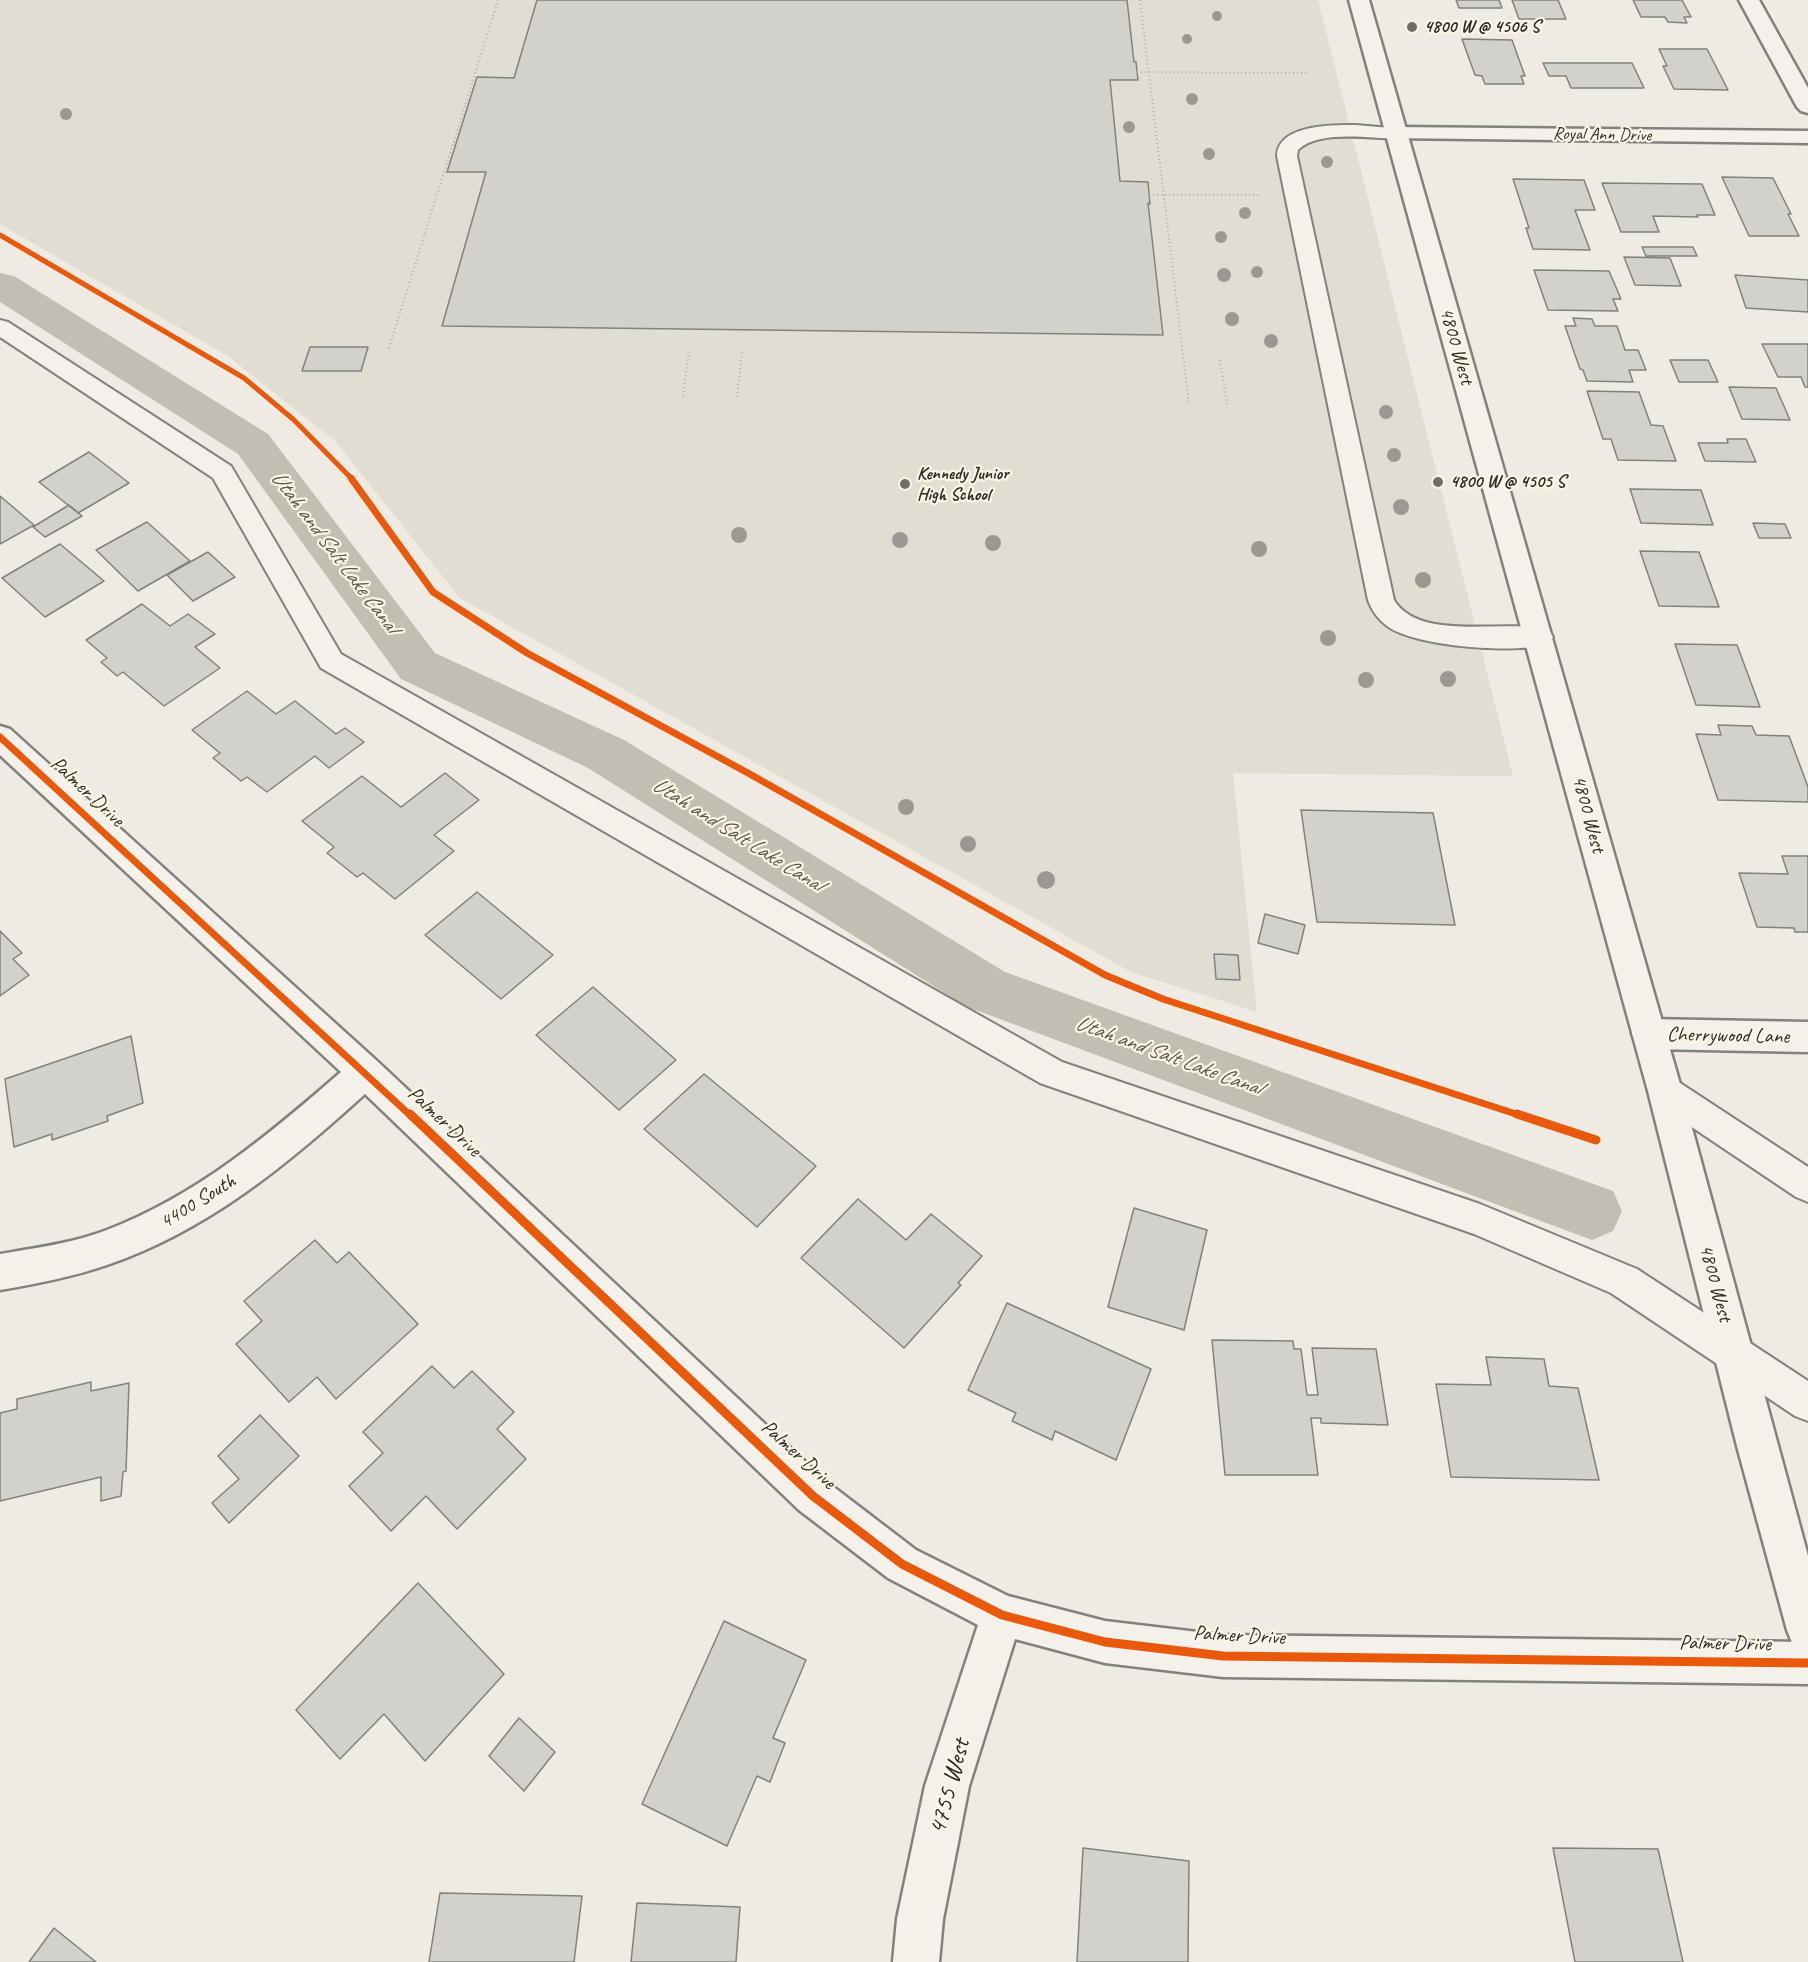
<!DOCTYPE html>
<style>
body{margin:0}
canvas{display:block;background:#efebe3}
</style>
<canvas width="1808" height="1962"></canvas>
<script>
const ctx = document.querySelector('canvas').getContext('2d');
ctx.lineJoin = 'round';
function fillPath(path, color) { ctx.fillStyle = color; ctx.fill(path, 'evenodd'); }
function strokePath(path, color, width, dash) { ctx.strokeStyle = color; ctx.lineWidth = width; ctx.lineCap = dash ? 'butt' : 'round'; ctx.setLineDash(dash || []); ctx.stroke(path); }
function label(font, color, halo, rows, align = 'center') {
  ctx.font = font + ' Caveat,sans-serif'; ctx.lineWidth = 4.5; ctx.setLineDash([]); ctx.textBaseline = 'middle'; ctx.strokeStyle = halo; ctx.fillStyle = color; for (const [text, x, y, turn = 0] of rows) {
    ctx.save(); ctx.translate(x, y); ctx.rotate((+turn || 0) * Math.PI / 180); ctx.textAlign = isNaN(turn) ? turn : align; if (halo) ctx.strokeText(text, 0, 0); ctx.fillText(text, 0, 0); ctx.restore();
  }
}
const built = new Path2D(`
 M0,0h1318l195,776 -280,-3 24,239 -126,-40 -671,-374 -124,-156 -108,-86 -228,-132z`);
const green = new Path2D(`
 M0,0h491l-111,347 -72,-2 -17,50 -8,5 -55,-44 -228,-132z
 M440,513l5,11 882,11 15,81 3,11 9,14 134,126 4,9 -259,-3 16,167 -71,-1 5,49 -52,-16 -671,-374 -57,-72z`);
const canal = new Path2D(`
 M0,273l14,3 254,158 167,219 189,87 381,232 608,219 9,20 -9,20 -21,9 -627,-234 -377,-238 -187,-89 -163,-225 -238,-152z`);
const building = new Path2D(`
 M537,0h590l7,62h2l2,18h-28l10,101 28,1 2,22 -2,-1 15,132 -721,-9 44,-154h-39l30,-95 37,1z
 M1456,0h43l3,8h-43z
 M1512,0h46l8,19h-47z
 M1633,0h49l9,17h-7l3,6 -19,-1 -3,-5h-24z
 M1462,39l50,1 13,36h-4l3,8h-39l-3,-8 -7,-1z
 M1659,49h48l21,41 -54,-1 -11,-23h4z
 M1543,63h89l12,25h-73l-5,-12h-17z
 M1722,177l51,1 18,36h-3l11,22h-50z
 M1513,179l71,1 11,30h-20l15,40 -57,-1 -7,-21h3z
 M1602,183l100,1 13,31h-18l1,2 -45,-1 6,16h-38z
 M1642,247h51l4,9h-51z
 M1624,257l46,1 11,28 -46,-1z
 M1534,270l75,1 12,28h-8l5,12 -70,-1z
 M1735,275l73,5v32l-62,-4z
 M1573,318l19,1 3,7h22l8,24h13l8,20h-17l4,12 -46,-1 -4,-11 -3,-1 -15,-43h11z
 M1762,344h46v43h-3l-4,-10h-23z
 M310,347h58l-7,24h-59z
 M1670,360h38l10,22h-39z
 M1729,387l47,1 14,32 -48,-1z
 M1587,391l52,1 12,33 12,1 13,35 -58,-1 -7,-21h-8z
 M1727,439h19l10,23 -51,-1 -7,-18h30z
 M89,452l40,31 -51,30 -39,-31z
 M1630,489l71,1 12,35 -72,-2z
 M0,496l34,29 -34,19z
 M69,505l13,11 -37,21 -12,-10z
 M147,522l43,39 -52,30 -42,-41z
 M1753,523l32,1 6,14h-32z
 M60,544l44,37 -59,36 -43,-39z
 M1640,551l59,1 20,55 -60,-1z
 M208,552l27,25 -42,24 -26,-26z
 M142,604l28,22 18,-12 27,20 -20,13 25,21 -56,38 -41,-34 -6,4 -16,-14 6,-4 -21,-18z
 M1675,644l62,1 23,62 -64,-2z
 M247,691l29,23 19,-13 41,33 9,-6 19,14 -35,26 -14,-12 -48,36 -20,-15 -6,4 -28,-23 7,-5 -28,-23z
 M1718,725l34,1 4,9 33,1 19,51v15l-90,-2 -22,-66 25,1z
 M445,773l34,27 -45,35 20,16 -59,48 -32,-26 -6,4 -30,-24 7,-6 -32,-26 60,-45 39,31z
 M1301,810l132,3 22,112 -138,-3z
 M1782,856h26v76h-13l-1,-4 -37,-1 -18,-54 49,1z
 M477,892l76,63 -52,44 -76,-64z
 M1265,914l40,11 -7,29 -40,-11z
 M0,931l22,22 -9,6 16,16 -29,21z
 M1214,954l24,1 2,25 -24,-1z
 M593,987l83,73 -57,50 -83,-75z
 M131,1036l12,67 -36,13 1,5 -56,19v-6l-38,13 -9,-68z
 M704,1074l112,92 -59,61 -113,-98z
 M858,1199l48,41 25,-26 51,42 -24,27 3,2 -57,63 -103,-90z
 M1134,1208l73,22 -23,100 -76,-23z
 M315,1240l22,23 12,-11 69,72 -82,75 -19,-22 -28,25 -53,-58 26,-23 -18,-20z
 M1007,1303l144,66 -35,91 -61,-29 -3,9 -40,-19 4,-8 -48,-23z
 M1212,1340l81,1 1,8h7l6,46h11l-6,-47 64,1 12,76 -67,-2v-5h-10l7,57h-93z
 M1486,1357l58,2 5,27 29,2 21,92 -148,-3 -15,-93 55,1z
 M432,1366l22,22 18,-17 42,41 -17,17 29,30 -69,70 -31,-33 -35,35 -42,-45 34,-33 -20,-21z
 M91,1382v9l38,-8 -3,88 -3,1 -2,24 -20,5v-24l-101,24v-88l17,-4v-10z
 M260,1415l39,41 -70,67 -17,-20 27,-24 -21,-23z
 M418,1583l86,91 -79,87 -41,-47 -44,45 -44,-49z
 M724,1621l82,39 -33,78 12,5 -15,39 -13,-6 -30,70 -85,-42z
 M519,1718l36,34 -31,39 -35,-35z
 M1083,1848l106,13 -1,101h-111z
 M1553,1848l105,1 25,113h-108z
 M440,1893l142,3 -8,66h-145z
 M637,1903l103,4 -4,55h-105z
 M54,1928l42,34h-67z`);
const path = new Path2D(`
 M1140,0l49,404
 M1137,72l170,1
 M1149,195h109
 M389,348l109,-348
 M1220,360l7,44
 M683,396l6,-44
 M737,397l5,-45`);
const lane = new Path2D(`
 M1356,125l47,4 3,4 -3,4 -7,2c-27,-1 -78,-9 -98,11l-1,6 97,444c26,43 114,18 155,30l4,7 -4,7c-33,10 -134,3 -162,-18 -9,-7 -15,-15 -19,-26l-91,-444c1,-32 56,-31 79,-31z
 M0,320l8,2 223,144 110,188 721,408 418,142 157,65 171,112v40l-13,-5 -184,-123 -137,-59 -434,-151 -719,-415 -108,-190 -213,-141z
 M1665,1076l12,5 131,86v35l-12,-5 -143,-96 -4,-10 4,-10z`);
const street = new Path2D(`
 M1739,0h20l49,88v25l-7,-2 -4,-4z
 M1396,127l412,4v12l-420,-5 -3,-5 3,-5z
 M0,726l10,3 367,332 450,421 89,68 92,46 97,25 118,14 585,7v42l-585,-7 -118,-14 -90,-24 -46,147 -26,133 -4,43h-46l4,-43 28,-133 53,-161 -90,-47 -89,-68 -434,-416c-77,70 -158,137 -258,171 -35,12 -71,19 -107,25v-36c36,-6 73,-11 107,-24 89,-34 163,-96 234,-158l-341,-317z
 M1649,1019l159,3v30l-159,-3 -12,-5 -5,-10 5,-10z`);
const secondary = new Path2D(`
 M1349,0h20l313,1091 126,465v95l-15,-6 -6,-15 -50,-184 -89,-355z`);
const cyclewayFar2 = new Path2D(`
 M0,235l244,143 50,42 58,59`);
const cyclewayFar1 = new Path2D(`
 M351,478l82,114 94,61 221,120 357,202 58,24 359,117
 M0,737l411,379`);
const cycleway = new Path2D(`
 M410,1114l403,382 89,68 100,51 103,27 118,14 585,7
 M1517,1114l79,26`);
const trees = [
 [1217,16,5],
 [1187,39,5],
 [1192,99,6],
 [66,114,6],
 [1129,127,6],
 [1209,154,6],
 [1327,162,6],
 [1245,213,6],
 [1221,237,6],
 [1257,272,6],
 [1224,275,7],
 [1232,319,7],
 [1271,341,7],
 [1386,412,7],
 [1394,455,7],
 [1401,507,8],
 [739,535,8],
 [900,540,8],
 [993,543,8],
 [1259,549,8],
 [1423,580,8],
 [1328,638,8],
 [1448,679,8],
 [1366,680,8],
 [906,807,8],
 [968,844,8],
 [1046,880,9]
];
const markers = [
 [1412,27,6,"#706e6b"],
 [1438,482,6,"#706e6b"],
 [905,484,6,"#706e6b"]
];
const farPoinames = [
 ["4800 W @ 4506 S",1424,27],
 ["Kennedy Junior",917,474],
 ["High School",917,495],
 ["4800 W @ 4505 S",1450,482]
];
const farStreetnames = [
 ["Royal Ann Drive",1602,135,1]
];
const streetNames = [
 ["4800 West",1456,346,74],
 ["Palmer Drive",87,792,43],
 ["4800 West",1588,814,75],
 ["Cherrywood Lane",1728,1036,1],
 ["Palmer Drive",444,1122,43],
 ["4400 South",198,1202,-32],
 ["4800 West",1715,1283,75],
 ["Palmer Drive",798,1455,42],
 ["Palmer Drive",1239,1636,3],
 ["Palmer Drive",1725,1644,1]
];
const waterNames = [
 ["Utah and Salt Lake Canal",334,552,53],
 ["Utah and Salt Lake Canal",737,835,32],
 ["Utah and Salt Lake Canal",1168,1056,20]
];
const nearStreetnames = [
 ["4755 West",950,1787,-75]
];
fillPath(built, '#e2ddd2');
fillPath(green, '#e1ddd2');
fillPath(canal, '#c2beb4');
fillPath(building, '#d3d1cb');
strokePath(building, '#83817e', 1.5);
strokePath(lane, '#83817e', 4);
strokePath(street, '#83817e', 5);
strokePath(secondary, '#83817e', 5);
strokePath(path, '#afada9', 2, [1, 3]);
fillPath(lane, '#f4f1eb');
fillPath(street, '#f4f1eb');
fillPath(secondary, '#f4f1eb');
strokePath(cyclewayFar2, '#e8590c', 5);
strokePath(cyclewayFar1, '#e8590c', 7);
strokePath(cycleway, '#e8590c', 9);
ctx.fillStyle = '#9b9893';
for (const [x, y, r] of trees) { ctx.beginPath(); ctx.arc(x, y, r, 0, 2 * Math.PI); ctx.fill(); }
for (const [x, y, r, color] of markers) { const dot = new Path2D(); dot.arc(x, y, r, 0, 2 * Math.PI); ctx.fillStyle = color; ctx.fill(dot); strokePath(dot, '#fcf5e5', 2); }
label('bold 18px', '#2b2b2b', '#fcf5e5', farPoinames, 'left');
label('18px', '#2b2b2b', '#fcf5e5', farStreetnames);
label('21px', '#2b2b2b', '#fcf5e5', streetNames);
label('italic 22px', '#595754', '#fcf5e5', waterNames);
label('26px', '#2b2b2b', '#fcf5e5', nearStreetnames);
</script>
